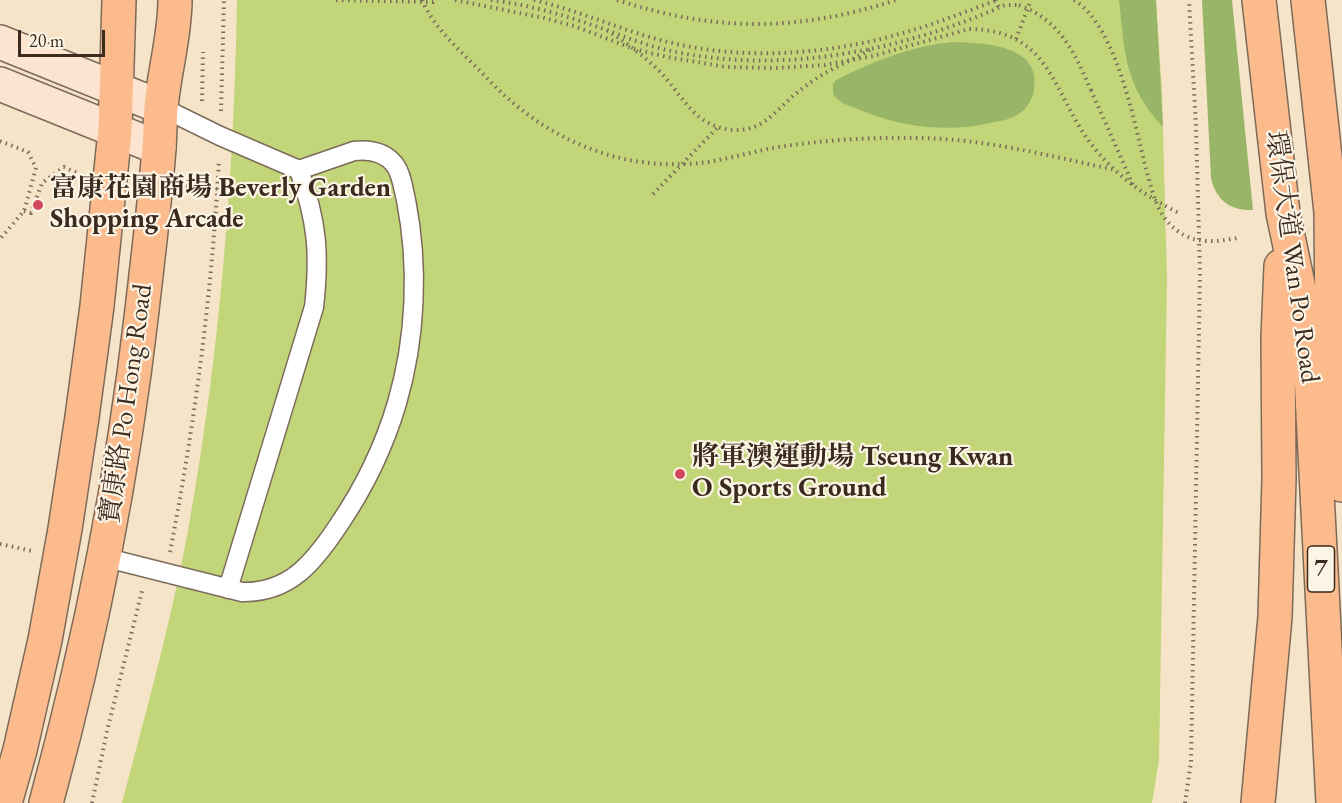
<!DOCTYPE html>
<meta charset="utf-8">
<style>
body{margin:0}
#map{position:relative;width:1342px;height:803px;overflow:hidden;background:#f6e4c9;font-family:"EB Garamond",serif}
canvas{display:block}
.scale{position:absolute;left:18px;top:30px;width:87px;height:27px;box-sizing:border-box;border:3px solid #3b2a1e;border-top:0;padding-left:8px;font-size:18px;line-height:21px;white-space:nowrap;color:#3b2a1e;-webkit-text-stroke:4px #fcf5e5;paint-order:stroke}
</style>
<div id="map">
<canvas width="1342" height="803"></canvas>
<div class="scale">20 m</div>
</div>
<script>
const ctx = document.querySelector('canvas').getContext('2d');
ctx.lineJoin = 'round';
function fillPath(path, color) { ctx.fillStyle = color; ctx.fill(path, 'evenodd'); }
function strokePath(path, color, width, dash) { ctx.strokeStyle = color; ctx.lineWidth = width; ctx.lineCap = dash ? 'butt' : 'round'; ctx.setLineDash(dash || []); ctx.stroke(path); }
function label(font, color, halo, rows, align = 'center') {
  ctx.font = font + ' "EB Garamond","Noto Serif TC",serif'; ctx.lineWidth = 4.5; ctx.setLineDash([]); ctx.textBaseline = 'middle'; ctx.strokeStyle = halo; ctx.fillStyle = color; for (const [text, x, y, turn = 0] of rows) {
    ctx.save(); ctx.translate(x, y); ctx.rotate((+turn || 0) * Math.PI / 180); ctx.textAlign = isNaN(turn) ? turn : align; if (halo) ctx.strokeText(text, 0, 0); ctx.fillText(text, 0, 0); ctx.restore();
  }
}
const green = new Path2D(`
 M237,0h919l6,93 5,186 -8,481 -7,43h-1030c24,-92 50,-184 67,-278 31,-174 45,-349 48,-525z`);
const forest = new Path2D(`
 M1119,0h37l7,127c-39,-42 -38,-73 -44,-127z
 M1202,0h30l21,210c-23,1 -37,-10 -42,-32z
 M952,42c31,1 90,2 82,48 -2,11 -8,20 -17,25 -8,5 -18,6 -27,8 -44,10 -89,4 -130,-13 -9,-4 -22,-7 -27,-16v-10l3,-4c36,-18 75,-34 116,-38z`);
const path = new Path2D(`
 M336,0l97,2 2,-2
 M422,0c13,30 41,53 63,76 58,63 137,98 223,86 24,-4 47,-11 71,-15 45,-7 91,-10 136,-9 68,0 134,18 201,32
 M455,0l89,18 30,8 60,23 33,8 59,10 50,1 49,-3 48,-9 96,-27c86,1 83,69 127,121 23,28 51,47 83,63
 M491,0c31,4 60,11 89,21 29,9 57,22 87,29 113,26 234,1 338,-45h14
 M534,0c46,11 89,31 134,42 80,20 170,12 248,-13 27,-8 54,-19 81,-29
 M617,0c99,32 180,32 279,0
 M1074,0c43,27 60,122 72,169 7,24 11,48 33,63 17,12 38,10 58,6
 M1016,39l15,-39
 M1091,90l42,95
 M202,101l1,-49
 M221,111l3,-111
 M0,141l28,11 8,16 -12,43 -24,28
 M186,186l31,3
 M24,211l7,2 11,-30 22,-16 16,7
 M0,544l32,7
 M170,552c25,-129 42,-260 49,-392
 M92,803l15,-72 35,-140
 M1185,803l6,-41 9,-489 -4,-147 -7,-126`);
const service = new Path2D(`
 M103,557l139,35c48,1 72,-30 96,-66 26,-38 46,-79 59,-123 19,-65 22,-137 9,-203 -3,-12 -4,-25 -11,-35 -10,-13 -25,-16 -41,-14l-55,19 -79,-34 -59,-29
 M228,589l86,-282c6,-54 3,-86 -15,-137`);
const secondary = new Path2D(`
 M0,42l161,65
 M0,84l159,64`);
const primary = new Path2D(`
 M5,803l15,-53 25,-110 20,-111 17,-112 15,-111 18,-175 4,-131
 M46,803c44,-161 77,-327 96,-493 6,-53 13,-108 17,-162 1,-13 1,-27 2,-40 3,-36 14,-72 14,-108`);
const trunk = new Path2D(`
 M1259,0l24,213 26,123 24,467
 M1308,0l23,212 1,122 10,151
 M1258,803l17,-186 4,-138 -1,-142 3,-71`);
const pathBridge = new Path2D(`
 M995,0l4,8
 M1019,5c42,16 55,47 72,85
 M607,30c19,13 38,26 54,43 13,13 22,30 36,42 18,16 48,21 68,6 15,-11 27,-26 42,-36 20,-15 43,-24 65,-36
 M653,194l65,-67`);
const markers = [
 [38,205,6,"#d1495b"],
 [680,474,6,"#d1495b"]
];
const shields = [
 [1321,569,27]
];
const shieldNames = [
 ["7",1321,569]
];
const poiNames = [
 ["富康花園商場 Beverly Garden",50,189],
 ["Shopping Arcade",50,220],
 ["將軍澳運動場 Tseung Kwan",692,458],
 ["O Sports Ground",692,489]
];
const streetNames = [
 ["環保大道 Wan Po Road",1292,257,82],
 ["寶康路 Po Hong Road",127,404,-82]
];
fillPath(green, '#c2d578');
fillPath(forest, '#99b668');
strokePath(service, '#7c6b5a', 21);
strokePath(secondary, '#7c6b5a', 36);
strokePath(primary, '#7c6b5a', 36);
strokePath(trunk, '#7c6b5a', 36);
strokePath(path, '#7c6b5a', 4, [1.5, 4.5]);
strokePath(service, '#fff', 18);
strokePath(secondary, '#fde4d1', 33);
strokePath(primary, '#fbbb8d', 33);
strokePath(trunk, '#fbbb8d', 33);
strokePath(pathBridge, '#7c6b5a', 4, [1.5, 4.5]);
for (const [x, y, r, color] of markers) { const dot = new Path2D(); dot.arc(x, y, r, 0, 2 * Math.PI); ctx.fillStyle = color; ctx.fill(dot); strokePath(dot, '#fcf5e5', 2); }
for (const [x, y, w] of shields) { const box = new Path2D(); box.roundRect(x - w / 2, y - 23, w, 46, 4.5); ctx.fillStyle = '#fcf5e5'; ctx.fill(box); strokePath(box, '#3b2a1e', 1.5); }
label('bold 26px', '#3b2a1e', null, shieldNames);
label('bold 27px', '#3b2a1e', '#fcf5e5', poiNames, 'left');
label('27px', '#3b2a1e', '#fcf5e5', streetNames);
</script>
